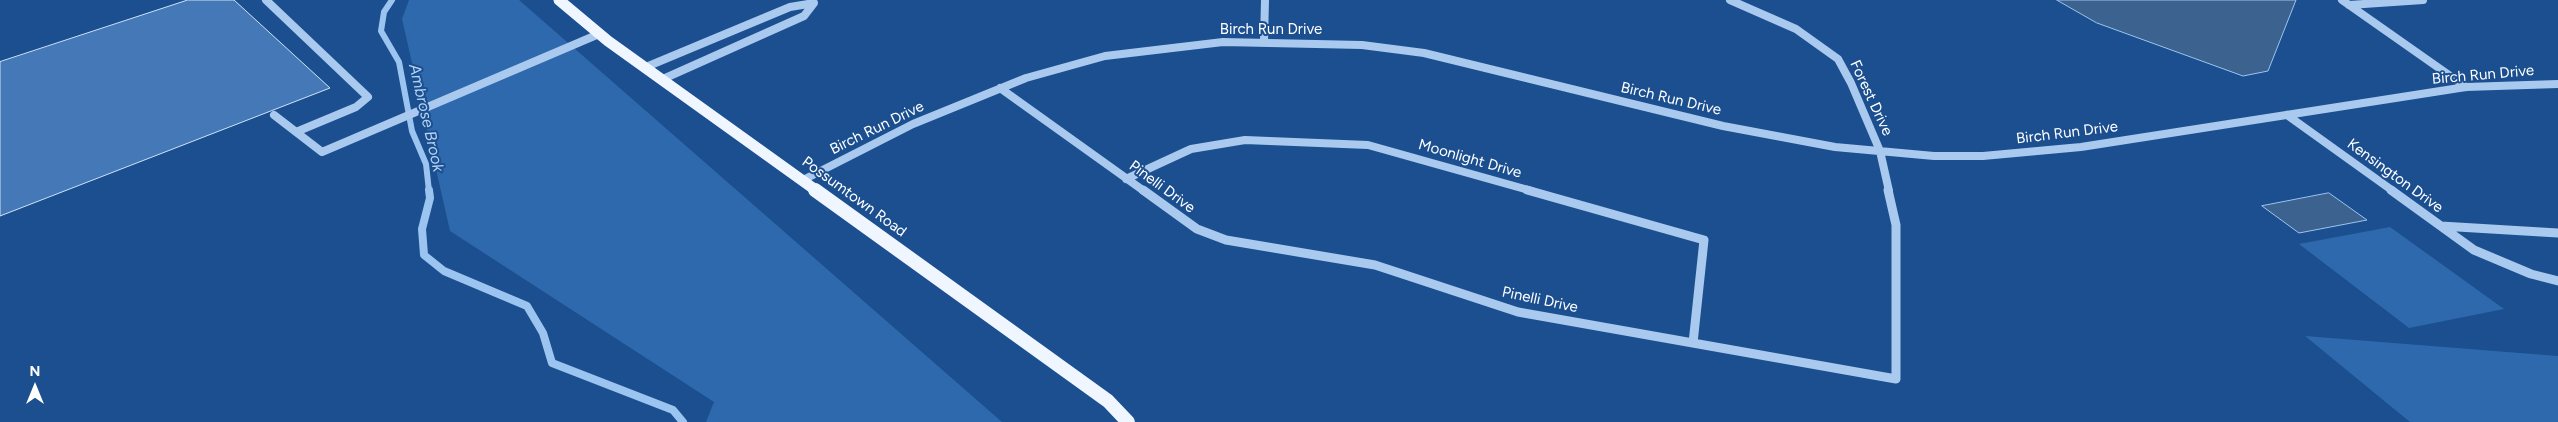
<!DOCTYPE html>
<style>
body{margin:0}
#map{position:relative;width:2558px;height:422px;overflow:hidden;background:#1b4f8f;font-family:Figtree,sans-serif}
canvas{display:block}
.north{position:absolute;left:10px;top:362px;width:50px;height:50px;-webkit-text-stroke:4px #1b4f8f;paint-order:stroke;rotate:0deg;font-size:14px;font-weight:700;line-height:20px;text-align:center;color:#fff}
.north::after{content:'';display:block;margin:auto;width:18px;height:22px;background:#fff;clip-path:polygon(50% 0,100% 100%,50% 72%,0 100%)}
</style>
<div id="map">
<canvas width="2558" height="422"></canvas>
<div class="north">N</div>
</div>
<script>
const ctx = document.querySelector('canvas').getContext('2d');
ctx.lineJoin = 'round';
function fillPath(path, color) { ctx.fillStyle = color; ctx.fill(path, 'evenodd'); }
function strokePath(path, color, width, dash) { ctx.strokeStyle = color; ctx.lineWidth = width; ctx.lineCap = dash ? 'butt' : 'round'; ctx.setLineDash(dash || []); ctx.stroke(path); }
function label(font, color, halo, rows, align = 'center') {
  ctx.font = font + ' Figtree,sans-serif'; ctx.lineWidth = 4; ctx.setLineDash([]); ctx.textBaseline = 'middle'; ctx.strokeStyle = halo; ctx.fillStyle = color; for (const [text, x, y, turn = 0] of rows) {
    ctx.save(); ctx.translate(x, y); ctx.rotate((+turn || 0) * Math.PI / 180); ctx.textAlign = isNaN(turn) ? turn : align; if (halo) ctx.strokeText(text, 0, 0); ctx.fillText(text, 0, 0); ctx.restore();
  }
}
const green = new Path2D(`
 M409,0h110l483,422h-296l8,-20 -264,-171 -48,-212z
 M2390,227l114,82 -95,19 -110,-84z
 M2305,336l253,20v66h-148z`);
const water = new Path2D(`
 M2057,0h239l-28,71 -25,5 -146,-53z
 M2329,193l38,27 -68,13 -37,-27z`);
const streamFar1 = new Path2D(`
 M392,0l-8,12 -3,19 18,31 13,69 14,33 3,27`);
const stream = new Path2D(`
 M429,190l1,8 -8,31 2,26 20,16 83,35 16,27 9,30 121,47 10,12`);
const building = new Path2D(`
 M188,0h46l96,88 -330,128v-154z`);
const minorFar1 = new Path2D(`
 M266,0l102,97 -12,10 -60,25
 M1730,0l66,29 42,30 13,24 29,68 9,40
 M2342,0l124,87
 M2349,5l74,-5
 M1264,42l1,-42
 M646,67l144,-60 24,-4 -10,13 -141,63
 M1000,88l144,103
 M274,115l48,37 277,-118
 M2287,115l106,76
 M1126,179l65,-30 54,-9 123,5 164,46
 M803,180l110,-56 113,-46 79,-22 118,-14 139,3 62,8 299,73 112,21 99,9h49l98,-9 385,-60 92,-3`);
const minor = new Path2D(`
 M1143,190l54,39 29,11 149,25 143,47 378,67v-154l-8,-35
 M1527,190l177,50 -11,103
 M2391,190l83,60 57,24 27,7
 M2441,226l117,7`);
const majorFar1 = new Path2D(`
 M559,0l49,41 209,150`);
const major = new Path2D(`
 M815,190l293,211 20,21`);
const streetNames = [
 ["Birch Run Drive",1271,30],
 ["Birch Run Drive",2483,75,-5],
 ["Forest Drive",1871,98,65],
 ["Birch Run Drive",1671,99,13],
 ["Birch Run Drive",877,128,-26],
 ["Birch Run Drive",2067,133,-7],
 ["Moonlight Drive",1470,159,16],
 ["Kensington Drive",2395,176,36],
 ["Pinelli Drive",1162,187,36],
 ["Possumtown Road",854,197,36],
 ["Pinelli Drive",1540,300,12]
];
const waterNames = [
 ["Ambrose Brook",426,118,77]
];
fillPath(green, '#2e69ad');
fillPath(water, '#3c6290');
strokePath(water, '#9cc4f0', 1);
strokePath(streamFar1, '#9cc4f0', 6);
strokePath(stream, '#9cc4f0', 8);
fillPath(building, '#4478b7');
strokePath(building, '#cfe3fa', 1);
strokePath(minorFar1, '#a9c9ee', 8);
strokePath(minor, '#a9c9ee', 9);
strokePath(majorFar1, '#f0f6ff', 11);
strokePath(major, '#f0f6ff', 14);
label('15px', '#fff', '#1b4f8f', streetNames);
label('italic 16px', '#b5d3f5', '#1b4f8f', waterNames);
</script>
